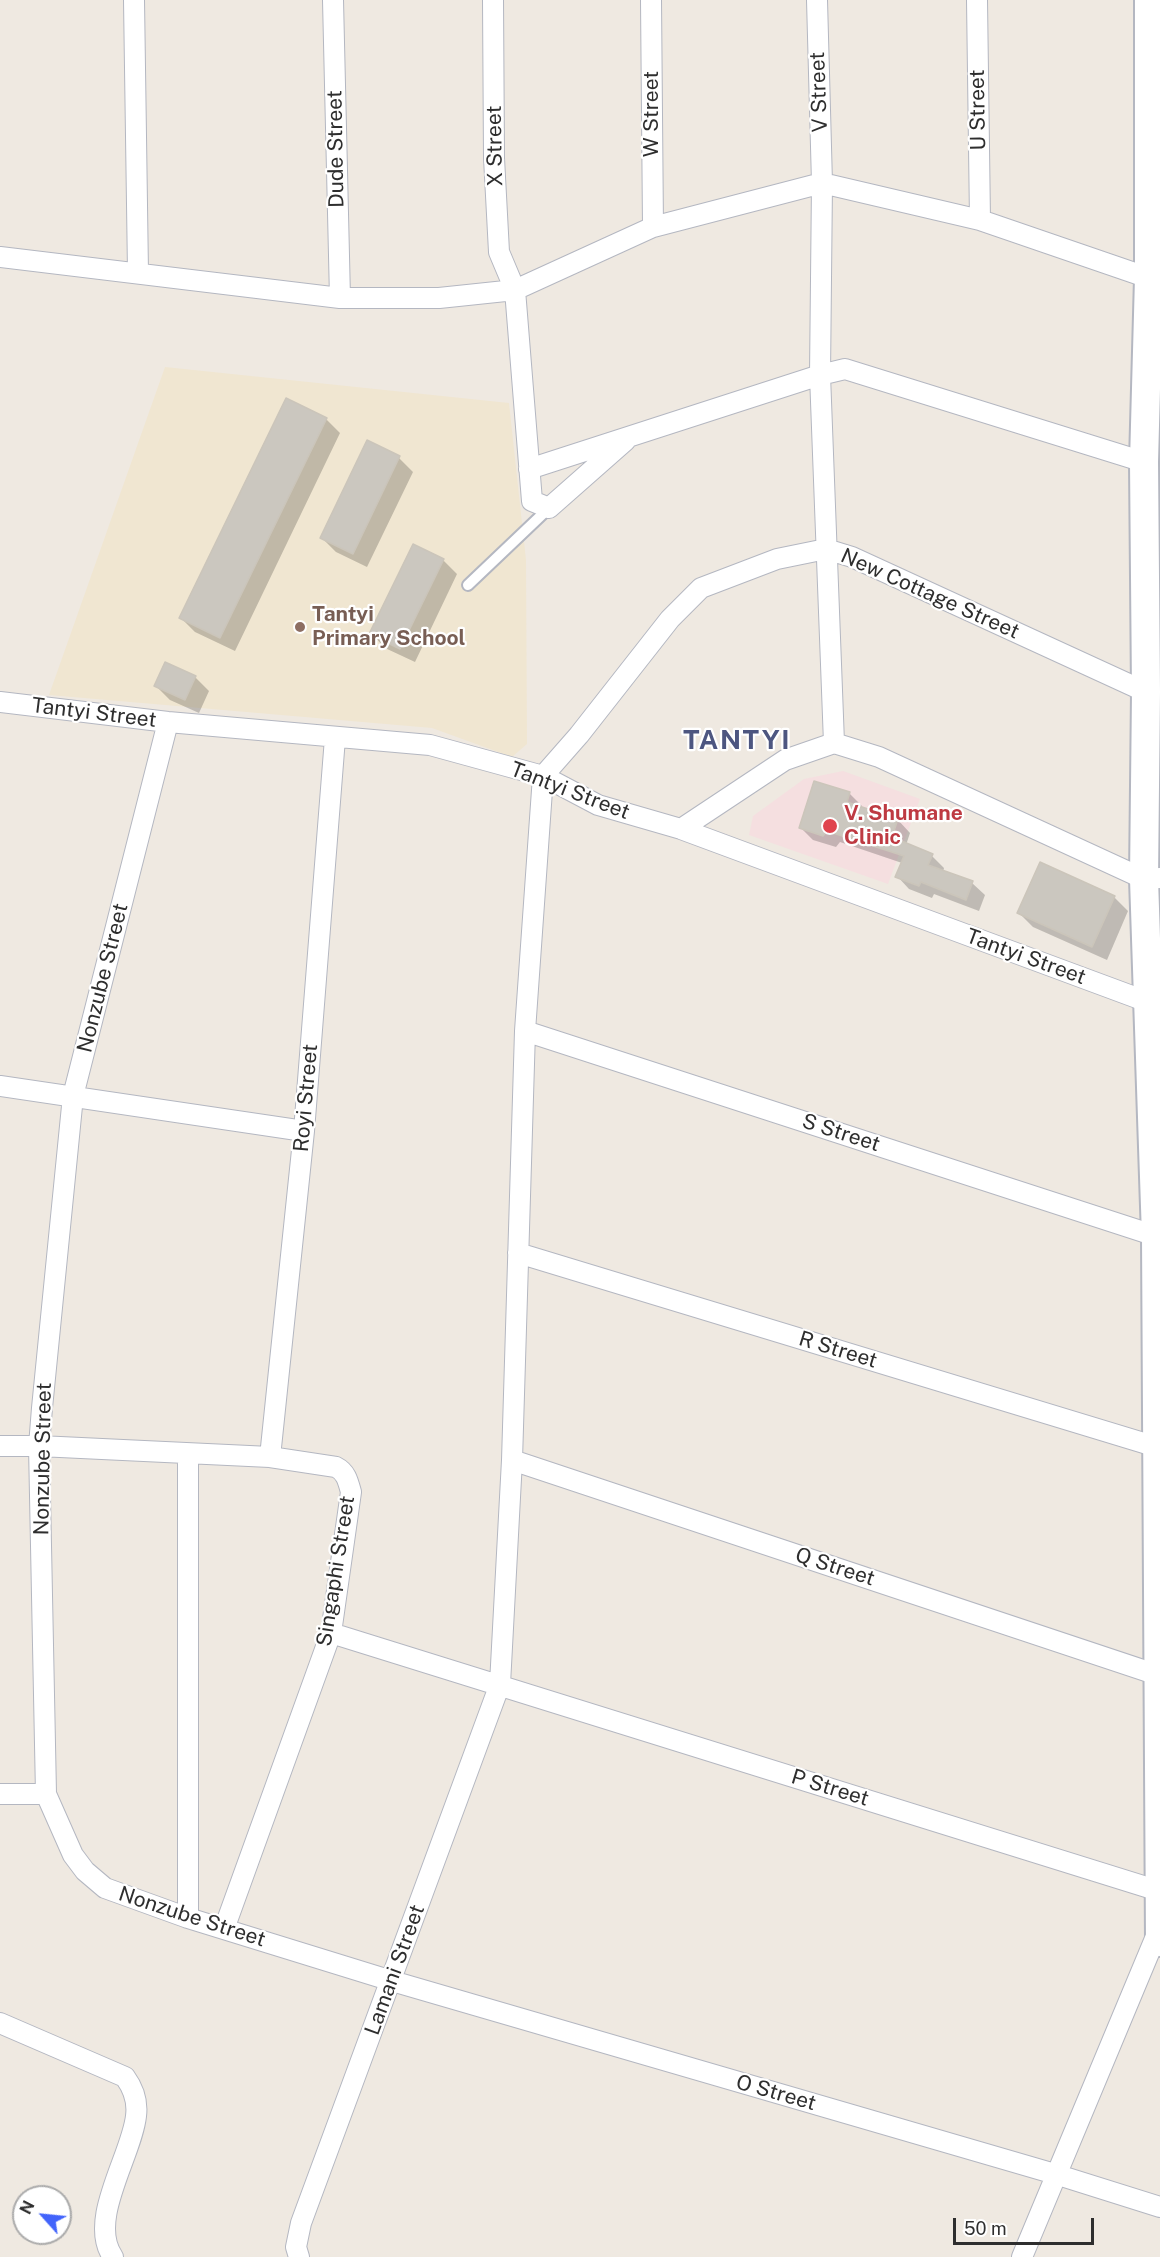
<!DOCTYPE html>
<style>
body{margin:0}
#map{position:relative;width:1160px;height:2257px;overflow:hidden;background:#efe9e1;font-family:"Public Sans",sans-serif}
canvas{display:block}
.north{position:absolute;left:12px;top:2185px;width:60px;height:60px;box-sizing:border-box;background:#fff;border:2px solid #ababab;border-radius:50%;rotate:297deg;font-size:16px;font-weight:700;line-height:24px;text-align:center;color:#2e2e2e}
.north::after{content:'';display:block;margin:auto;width:21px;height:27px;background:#4264fb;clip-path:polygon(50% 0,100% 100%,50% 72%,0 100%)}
.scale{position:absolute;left:953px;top:2218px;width:141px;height:27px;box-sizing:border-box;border:3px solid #2e2e2e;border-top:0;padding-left:8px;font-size:18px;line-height:21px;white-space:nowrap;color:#2e2e2e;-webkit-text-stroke:4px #fff;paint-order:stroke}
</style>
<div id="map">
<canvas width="1160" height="2257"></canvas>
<div class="north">N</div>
<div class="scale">50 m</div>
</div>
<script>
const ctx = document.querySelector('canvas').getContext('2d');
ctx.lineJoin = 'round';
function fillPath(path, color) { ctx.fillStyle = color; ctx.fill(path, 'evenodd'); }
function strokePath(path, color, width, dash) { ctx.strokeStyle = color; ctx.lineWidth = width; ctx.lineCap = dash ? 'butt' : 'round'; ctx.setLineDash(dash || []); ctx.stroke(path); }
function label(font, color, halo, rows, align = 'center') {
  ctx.font = font + ' "Public Sans",sans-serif'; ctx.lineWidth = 4.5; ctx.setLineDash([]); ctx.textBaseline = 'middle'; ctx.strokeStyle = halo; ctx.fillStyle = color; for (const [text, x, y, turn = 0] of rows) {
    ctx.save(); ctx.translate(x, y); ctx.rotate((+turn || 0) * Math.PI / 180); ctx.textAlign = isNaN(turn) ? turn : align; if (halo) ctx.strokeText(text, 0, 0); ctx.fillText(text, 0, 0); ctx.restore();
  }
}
const education = new Path2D(`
 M165,367l344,36 17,157 1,184 -15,13 -80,-29 -383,-33z`);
const medical = new Path2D(`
 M843,771l77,28 -32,85 -139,-49 4,-19 51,-37z`);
const shadow = new Path2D(`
 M326,419l14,14 -105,218 -40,-19 -14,-14z
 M399,458l14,14 -46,95 -31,-15 -14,-14z
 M443,560l14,14 -42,88 -30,-14 -14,-15z
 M195,677l14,14 -10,22 -29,-13 -14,-14z
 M849,793l13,13 -1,3 37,11 12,13 -4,12 26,11 12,12 -1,4 29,11 13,12 -6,16 -45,-17 -2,4 -23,-9 -12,-13 5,-13 -62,-21 -4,5 -23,-7 -13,-13z
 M1114,897l14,14 -21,49 -74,-33 -14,-14z`);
const building = new Path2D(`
 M286,398l41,20 -107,220 -41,-20z
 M367,440l33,16 -47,98 -33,-16z
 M413,544l31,15 -44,90 -31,-15z
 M165,662l31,14 -11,24 -31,-14z
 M814,781l36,11 -3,10 51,17 -6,18 41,17 -5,11 45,16 -7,19 -45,-18 -2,4 -24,-9 9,-21 -77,-25 -4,5 -24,-8z
 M1040,862l75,34 -23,51 -75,-34z`);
const lane = new Path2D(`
 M468,585l81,-77`);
const street = new Path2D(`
 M134,0l4,272
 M333,0l7,298
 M493,0l1,158 5,94 16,38 17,211 17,7 76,-67
 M651,0l2,227
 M817,0l5,183 -2,192 14,368
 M977,0l3,220
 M0,257l340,41h99l76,-8 138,-63 169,-44 158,37 169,58
 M529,469l291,-94 25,-6 299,93
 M0,702l168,20 262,23 113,31 55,29 83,24 467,173
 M168,722l-95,374 -31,312 -3,38 7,348 27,61 12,16 20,17 83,30 204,63 663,193 105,33
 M681,829l104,-69 49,-17 45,14 265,122 16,-1
 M525,1031l631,205
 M0,1086l304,45
 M518,1253l639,194
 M0,1446h39l231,11 66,10c10,5 12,14 15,25l-20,141 -107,296
 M188,1454v464
 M270,1457l34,-326 31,-393
 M512,1460l646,215
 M331,1633l828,258
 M0,1794h46
 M0,2023l125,54c8,11 13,24 11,39 -4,39 -49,104 -23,141
 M299,2257l-3,-10 5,-24 199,-539 12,-224 13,-429 18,-255 36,-41 91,-116 31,-31 76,-29 49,-10 26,8 294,135
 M1022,2257l137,-328`);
const secondary = new Path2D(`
 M1149,0v278l-5,184 2,230 -2,187 12,357 4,706`);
const markers = [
 [300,627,6,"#8d6e63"],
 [830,826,8,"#e0444e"]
];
const streetNames = [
 ["V Street",819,92,-92],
 ["U Street",978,110,-91],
 ["W Street",652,114,-90],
 ["X Street",495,146,-91],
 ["Dude Street",336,149,-91],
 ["New Cottage Street",930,594,24],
 ["Tantyi Street",94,713,7],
 ["Tantyi Street",570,791,21],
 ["Tantyi Street",1026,957,20],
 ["Nonzube Street",103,978,-76],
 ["Royi Street",306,1098,-85],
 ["S Street",841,1133,18],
 ["R Street",838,1350,17],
 ["Nonzube Street",43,1459,-89],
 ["Q Street",835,1567,18],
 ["Singaphi Street",336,1571,-81],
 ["P Street",830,1788,17],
 ["Nonzube Street",192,1917,18],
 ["Lamani Street",395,1970,-70],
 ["O Street",776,2093,16]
];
const educationNames = [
 ["Tantyi",312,615],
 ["Primary School",312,639]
];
const healthNames = [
 ["V. Shumane",844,814],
 ["Clinic",844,838]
];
const districtNames = [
 ["TANTYI",737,741]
];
fillPath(education, '#f0e6d1');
fillPath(medical, '#f5dfe0');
fillPath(shadow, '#0003');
fillPath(building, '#cbc7bf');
strokePath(building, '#cbc5ba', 1.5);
strokePath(lane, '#b4b7c1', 14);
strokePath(street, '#b4b7c1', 22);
strokePath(secondary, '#b4b7c1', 32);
strokePath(lane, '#fff', 10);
strokePath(street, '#fff', 20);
strokePath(secondary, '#fff', 28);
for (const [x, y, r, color] of markers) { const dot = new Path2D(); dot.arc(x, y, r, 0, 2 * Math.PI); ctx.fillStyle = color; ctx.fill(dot); strokePath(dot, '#fff', 2); }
label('21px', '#2e2e2e', '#fff', streetNames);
label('bold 21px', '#785e54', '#fff', educationNames, 'left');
label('bold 21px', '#be3a42', '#fff', healthNames, 'left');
ctx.letterSpacing = '1.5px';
label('bold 27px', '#4d5680', '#fff', districtNames);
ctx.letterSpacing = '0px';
</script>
